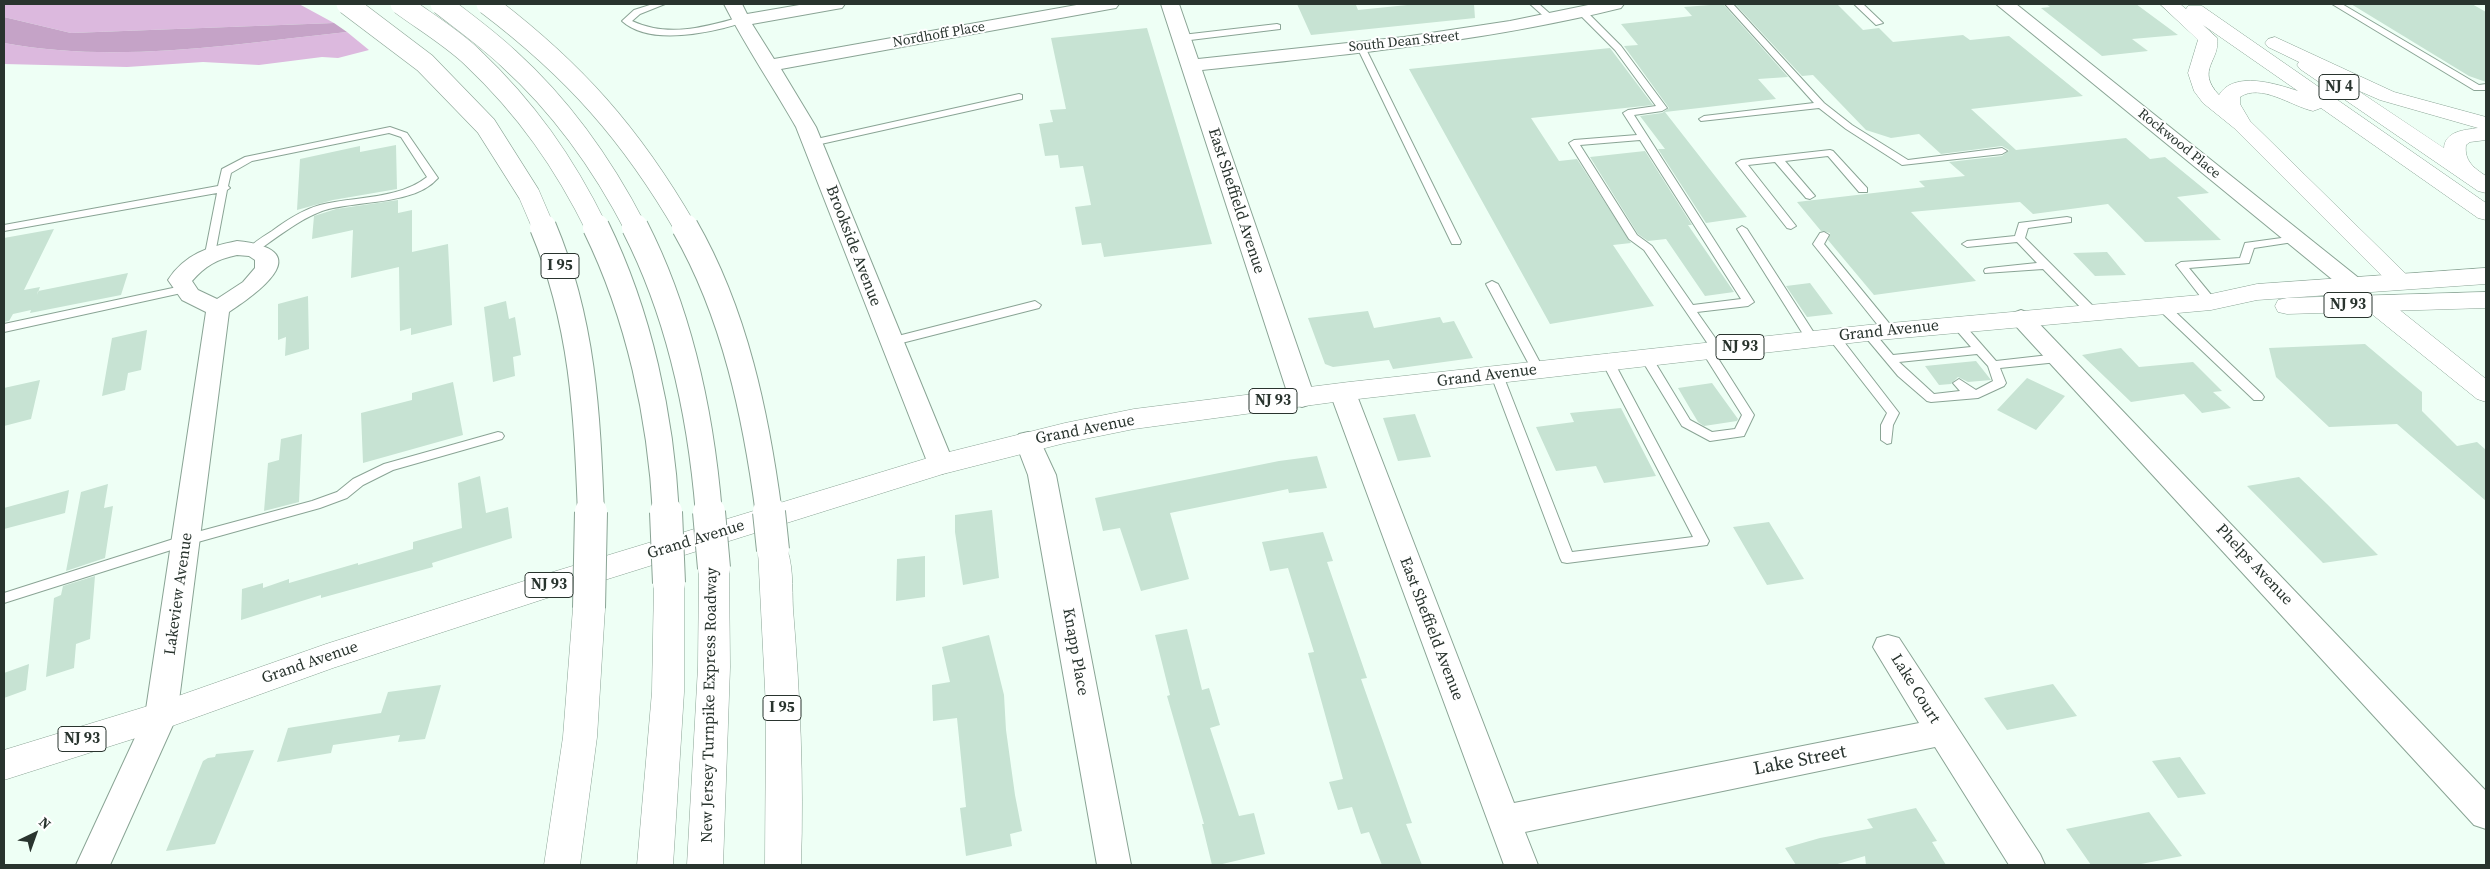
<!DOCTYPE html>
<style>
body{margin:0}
#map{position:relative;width:2490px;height:869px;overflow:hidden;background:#eefff5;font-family:"Source Serif 4",serif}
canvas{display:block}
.frame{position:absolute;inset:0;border:5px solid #29342e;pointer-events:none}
.north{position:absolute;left:10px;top:809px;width:50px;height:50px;-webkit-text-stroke:4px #fff;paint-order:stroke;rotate:42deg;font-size:14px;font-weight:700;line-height:20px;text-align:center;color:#29342e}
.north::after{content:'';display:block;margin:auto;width:18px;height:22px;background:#29342e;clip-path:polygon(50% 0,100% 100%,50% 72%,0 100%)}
</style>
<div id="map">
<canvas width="2490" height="869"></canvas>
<div class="frame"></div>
<div class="north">N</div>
</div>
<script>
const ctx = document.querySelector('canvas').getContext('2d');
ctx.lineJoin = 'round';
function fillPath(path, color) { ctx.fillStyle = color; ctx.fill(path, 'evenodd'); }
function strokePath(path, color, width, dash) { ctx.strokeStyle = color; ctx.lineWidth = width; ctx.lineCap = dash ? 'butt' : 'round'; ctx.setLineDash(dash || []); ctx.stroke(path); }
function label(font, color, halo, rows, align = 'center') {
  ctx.font = font + ' "Source Serif 4",serif'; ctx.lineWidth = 4; ctx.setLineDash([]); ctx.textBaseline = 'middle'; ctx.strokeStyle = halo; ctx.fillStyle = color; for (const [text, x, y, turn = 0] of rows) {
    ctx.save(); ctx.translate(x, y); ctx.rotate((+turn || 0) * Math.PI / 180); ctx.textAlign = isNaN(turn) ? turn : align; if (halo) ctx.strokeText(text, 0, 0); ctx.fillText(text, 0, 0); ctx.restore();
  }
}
const forest = new Path2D(`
 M4,4h295l35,19 -263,10 -67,-16z
 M347,32l22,18 -31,8 -16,-1 -63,8 -56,-3 -76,5 -123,-3v-21c113,21 230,1 343,-11z`);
const water = new Path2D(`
 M4,17l67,16 263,-10 13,9c-113,12 -230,32 -343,11z`);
const building = new Path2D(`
 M1297,4l59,1 2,5 59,-6h57l1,14 -164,17z
 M1723,4l65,73 -30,2 18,20 -111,13 82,105 -41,6 -48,-74h7l-25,-33 22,-3 7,-5 -45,-62 14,-1 -17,-21 71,-8 -8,-9z
 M1735,4h102l26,26 16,-2 14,14 70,-7 7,5 39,-4 74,60 -112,13 45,41 110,-12 24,21 15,-2 44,36 -32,4 44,43 -76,2 -37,-38 -75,10 -13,-12 -109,10 65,69 -102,14 -46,-55 2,-7 -9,-2 -24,-29 128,-15 -6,-6 46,-5 -16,-14 53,-6 7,-6 -7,-4 -61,8 -22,-20 -28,4 -25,-8 -53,-55 -11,1z
 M2046,4h90l42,31 -46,4 16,12 -46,5 -61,-48 9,-1z
 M2351,4h121l14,8v70l-17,-6z
 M1147,28l65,216 -108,13 -3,-14 -19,2 -7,-38 16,-2 -8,-39 -23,2 -2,-13 -13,1 -6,-32 14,-2 -3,-12 16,-1 -15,-71z
 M1610,48l43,57 -122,13 28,43 18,-2 54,84 -18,2 41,61 -104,18 -141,-255z
 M396,145l1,44 -64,11 -36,10 3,-51 60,-13v6z
 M1645,151l47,74h-4l46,67 -29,4 -39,-57 -18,2 -10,-7 -48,-77z
 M398,200v13l14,-3v42l36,-8 4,81 -41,10v-7l-11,3 -1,-64 -48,11 2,-48 -41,9 2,-23 22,-7z
 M54,229l-30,61 16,-3 -3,8 1,-4 90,-18 -7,22 -91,18 1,-3 -18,4 -4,7 -5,1v-84z
 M2107,252l19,23 -31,1 -22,-23z
 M1810,283l23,31 -26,3 -21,-31z
 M308,296l1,53 -24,7 1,-19 -8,3v-36z
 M506,301l3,18 6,-2 6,38 -8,2 2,19 -22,6 -9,-75z
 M1368,311l6,17 66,-11 3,6 11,-2 19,37 -80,11 -4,-9 -56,7 -8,-3 -17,-46z
 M147,330l-6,40 -13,3 -3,17 -23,6 10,-58z
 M2365,344l57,48v19l35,35 20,-4 9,8v51l-89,-77 -68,3 -53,-50 -7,-29z
 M2121,348l18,19 54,-5 29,29 -9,1 18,16 -29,5 -18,-19 -53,8 -49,-47z
 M1976,361l15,19 -23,2 -10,-5 -7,7 -12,1 -14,-19z
 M2027,378l38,18 -29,34 -39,-20z
 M40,380l-9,39 -27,7v-38z
 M453,382l10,53 -100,28 -2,-50 51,-13v-7z
 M1712,383l26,36 -1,2 -33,5 -6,-4 -20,-34z
 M1621,408l35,68 -52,7 -8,-17 -40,5 -20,-44 38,-5 -4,-9z
 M1415,414l16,43 -33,4 -15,-43z
 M302,434l-3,68 -35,9 4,-48 11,-3 2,-21z
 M1317,456l10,32 -38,5 -1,-4 -118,24 19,66 -48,12 -21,-63 -17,3 -8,-33 184,-37z
 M480,476l6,37 22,-6 4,31 -80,25 1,4 -112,31v-3l-80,25 1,-31 21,-6v5l26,-9v4l69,-20v2l55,-16v-7l49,-14 -4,-45z
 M2299,477l28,27 51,51 -55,8 -76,-77z
 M108,484l-4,24 9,-2 -8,52 -39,13 15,-79z
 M69,490l-4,23 -61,16v-21z
 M992,510l7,68 -36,7 -8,-53v-17z
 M1769,522l35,57 -37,6 -34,-58z
 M1323,532l10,29 -6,1 40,116 -6,1 51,144 -6,1 16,41h-40l-13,-33 -8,2 -9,-27 -14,3 -9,-28 14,-3 -35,-126 6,-1 -26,-84 -18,3 -8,-29z
 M925,556v41l-29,4 1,-42z
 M95,576l-5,63 -14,5 -2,24 -28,9 8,-79 7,-3 2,-9z
 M1187,629l15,61 7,-2 11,37 -10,3 29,88 15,-3 11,41 -47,11h-6l-10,-41h2l-37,-128 3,-1 -15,-60z
 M989,635l15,60 2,35 9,65 7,36 -12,3 2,12 -46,10 -6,-48 6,-1 -9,-89 -24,3 -1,-36 18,-3 -8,-35z
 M29,664l-3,26 -22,8v-25z
 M2053,684l24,32 -70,14 -23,-32z
 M441,685l-16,54 -27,3 2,-7 -67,10 -2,8 -54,9 11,-34 93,-15 7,-21z
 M254,750l-39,94 -49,7 37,-90 5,-3 7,-1 1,-3z
 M2180,757l26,37 -28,4 -26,-37z
 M1916,808l21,33 -5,1 14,23h-80l-1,-9 -31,9h-38l-11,-17 35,-10 53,-10 -6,-9z
 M2149,812l33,44 -46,9h-45l-25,-36z`);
const service = new Path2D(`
 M653,4h12l-25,10 -8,7c36,17 73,6 109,-4l4,3c-5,4 -14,6 -21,8 -29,7 -78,15 -102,-7l12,-11z
 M1530,4h9l17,15 -7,2z
 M1609,4h9l-4,3z
 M1725,4h8l91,99 28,22 56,35 94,-12 5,3 -5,3 -100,11 -56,-36 -27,-21 -118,13 -2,-2 5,-3 110,-13z
 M1854,4h9l20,19 -7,2z
 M2332,4h10l137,81 7,-1v6h-12z
 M1579,10h6l36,36 46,62 -5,3 -28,4 120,187 -6,4 -51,6 26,37 -2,3h-7l40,63 -10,21 -34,5 -28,-15 -42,-69 2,-3h8l40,66 22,12 23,-3 7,-14 -41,-65 2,-3h7l-66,-97 -15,-11 -60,-96 5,-3 63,-5 -14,-22 5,-3 28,-4 -41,-56 -36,-36zM1640,140l101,159 -48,6 -41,-59 -15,-11 -57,-90z
 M1277,24l3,1v4l-98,12 -4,-3 4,-3z
 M1361,44l4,3 96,195 -1,2h-8l-1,-2 -94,-195z
 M1019,94l3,1v4l-210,47 -5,-3 5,-3z
 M390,127l17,6 31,45c-24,28 -83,22 -116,33 -24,9 -44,26 -65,40h-8l-1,-2c6,-7 16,-13 24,-18 15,-11 30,-21 48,-26 35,-9 78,-5 107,-28l-26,-40 -12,-4 -137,28 -21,12 -3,13 2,2 -3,2 -12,64 -5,3 -5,-3 12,-61 -213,38v-6l214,-39 4,-17 23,-12z
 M1830,150l3,1 34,37v4h-8l-31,-36 -43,5 30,35 -5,3 -4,-1 -31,-36 -27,3 48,61 -5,3 -4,-1 -51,-65 5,-3z
 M2067,217l4,1v4l-43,6 -3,10 71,71 2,3 -2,3h-8l-45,-46 -58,4 -1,-2 1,-2 4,-1 48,-5 -20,-21 -50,5 -5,-3 5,-3 48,-5 4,-13z
 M1742,226l5,3 69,107 2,3 -2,3h-8l-71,-113z
 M1824,232l5,3 -5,9 69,84 2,3 -2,3h-8l-72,-90 7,-11z
 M2296,236l4,1 1,2 -1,2 -46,7 -5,15 -60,5 28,34 -6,4 -4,-1 -31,-40 5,-3 59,-4 5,-15z
 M1492,281l6,3 46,86 -2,3h-8l-2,-3 -46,-86z
 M182,286l6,4 -2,2 -182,40v-8z
 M1035,301l6,4 -2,3 -149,38 -6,-4 6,-4z
 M2162,302l4,1 96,91 2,3 -2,3h-8l-96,-91 -2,-3z
 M1957,320l4,1 35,40 62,-7 6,4 -6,4 -58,6 6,15 -2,3 -26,12 -47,4 -4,-1 -29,-25 -36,-43 6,-4 4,1 21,25 78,-8 -20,-23zM1977,354l11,12 5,15 -17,9 -17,-11 -6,4 7,8 -26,3 -35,-32z
 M1834,333l4,1 61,79 -6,12 -2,18 -4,1 -6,-4v-15l6,-12 -57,-73 -2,-3 2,-3z
 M1608,358l6,4 95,179 -2,4 -140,18 -5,-1 -2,-4 -69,-183 2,-3 4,-1 6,4 69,177 121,-15 -91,-175z
 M498,432l4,1 2,3 -2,3 -109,31 -30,15 -16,13 -27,10 -133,37 -183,58v-10l182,-58 126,-34 25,-9 16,-13 31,-15z`);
const minor = new Path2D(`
 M724,4h18l5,10 58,-10h40l-3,4 -6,1 -84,15 22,35 308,-55h37l-3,4 -6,1 -329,60 35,58 138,337 -4,7 -9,3 -9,-3 -4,-7 -132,-337c-24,-42 -50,-80 -72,-123z
 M1161,4h18l19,55 206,-22 106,-16 83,-17h31l-3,4c-138,34 -278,47 -419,62l113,328 -4,6 -9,3 -9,-3 -4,-6z
 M1996,4h20l344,275 4,5 -4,5 -8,2 -8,-2z
 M237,241c79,8 27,48 -8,71l-52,404 -67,149h-34l69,-149 61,-404 -24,-12 -14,-20c17,-26 40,-33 69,-39zM237,255l12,1 6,4v8l-12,14 -26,17 -19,-9 -6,-9c13,-15 25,-22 45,-26z
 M2021,310l8,3 457,478v38l-12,-4 -461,-502 -4,-5 4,-5z
 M1343,384l9,3 4,6 158,410 405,-80 -46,-76 4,-9 11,-3 11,3 141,216 5,11h-36l-74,-118 -410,85 13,33h-34l-174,-472 4,-6z
 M1028,432l9,2 19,41 75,390h-34l-69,-390 -13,-34 4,-7z`);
const tertiary = new Path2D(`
 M2377,297l9,2 100,80v23l-9,-3 -109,-88 -3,-6 3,-6z`);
const primary = new Path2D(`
 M2486,268v16l-229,16 -46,10 -343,31 -519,59 -215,29 -69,14 -122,31 -399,125 -211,69 -172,62 -157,50v-30l157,-48 165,-58 217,-69 398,-121 124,-31 69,-14 215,-27 519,-57 343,-31 46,-10z
 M2486,292v16l-199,6 -9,-2 -3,-6 3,-6 9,-2z`);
const trunk = new Path2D(`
 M2160,4h20l6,5 2,-3h14l284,197v17l-8,-2 -157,-110 -8,3c-22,-5 -52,-28 -73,-14v7l10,17 163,160 -3,5 -9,3 -9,-3 -158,-158 -31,-25 -9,-12 -6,-18 10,-33zM2203,25l95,66c-21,-7 -64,-21 -79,4 -24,-26 2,-34 -2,-57z
 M2275,37l119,55 92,25v23l-16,2 -4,3c-2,16 8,23 20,31v17l-8,-2 -178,-122 -3,-4 2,-3 -31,-15 -3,-4 3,-4zM2357,90l23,10 98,28c-14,2 -33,3 -34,20z`);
const motorway = new Path2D(`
 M773,539l11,3c10,19 8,46 9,67 7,85 11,171 8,256h-36l1,-157 -8,-158 4,-8z
 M714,556l11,4 4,8 1,99 -7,198h-36l11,-198 1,-99 4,-8z
 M669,571l11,4 4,8v109l-11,173h-36l15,-173 2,-109 4,-8z
 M589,596l11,3 5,9 -8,129 -17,128h-36l19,-128 10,-129 5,-9z`);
const motorwayBridgeFar2 = new Path2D(`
 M347,4l78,59 61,63 43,68 15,35
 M401,4c23,17 50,33 71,53 54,51 92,105 125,172
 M441,4c23,18 47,35 68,55 53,48 94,106 127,170
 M487,4c87,66 144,130 199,225`);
const motorwayBridgeFar1 = new Path2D(`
 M543,227c40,95 44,186 48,287
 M596,227c43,88 65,190 70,287
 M635,227c45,88 66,189 74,287
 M685,227c50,87 71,189 84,287`);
const motorwayBridge = new Path2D(`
 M666,512l3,71
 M709,512l5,56
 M769,512l4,38
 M589,608l2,-96`);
const farStreetnames = [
 ["Nordhoff Place",939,35,-10],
 ["South Dean Street",1404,42,-6],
 ["Rockwood Place",2179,144,39]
];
const shields = [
 [2339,87,40],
 [560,266,38],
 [2348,305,48],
 [1740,347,48],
 [1273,401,48],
 [549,585,48],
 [782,708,38],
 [82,739,48]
];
const shieldNames = [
 ["NJ 4",2339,87],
 ["I 95",560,266],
 ["NJ 93",2348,305],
 ["NJ 93",1740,347],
 ["NJ 93",1273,401],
 ["NJ 93",549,585],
 ["I 95",782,708],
 ["NJ 93",82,739]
];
const streetNames = [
 ["East Sheffield Avenue",1236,201,72],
 ["Brookside Avenue",853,246,69],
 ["Grand Avenue",1889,331,-6],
 ["Grand Avenue",1487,376,-7],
 ["Grand Avenue",1085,430,-11],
 ["Grand Avenue",696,540,-17],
 ["Phelps Avenue",2254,565,47],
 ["Lakeview Avenue",179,594,-82],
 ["East Sheffield Avenue",1431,629,69],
 ["Knapp Place",1075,652,80],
 ["Grand Avenue",310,663,-19],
 ["Lake Court",1915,689,58],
 ["New Jersey Turnpike Express Roadway",710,705,-89]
];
const nearStreetnames = [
 ["Lake Street",1800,761,-11]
];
fillPath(forest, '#dcb9de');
fillPath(water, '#c5a3c7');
fillPath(building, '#c7e3d3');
strokePath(service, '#8aa495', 2);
strokePath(minor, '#8aa495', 2);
strokePath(tertiary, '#8aa495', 1);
strokePath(primary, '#8aa495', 1);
strokePath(trunk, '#8aa495', 1);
strokePath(motorway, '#8aa495', 1);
fillPath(service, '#fff');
fillPath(minor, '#fff');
fillPath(tertiary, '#fff');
fillPath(primary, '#fff');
fillPath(trunk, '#fff');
fillPath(motorway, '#fff');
strokePath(motorwayBridgeFar2, '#8aa495', 22, []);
strokePath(motorwayBridgeFar1, '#8aa495', 28, []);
strokePath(motorwayBridge, '#8aa495', 34, []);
strokePath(motorwayBridgeFar2, '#fff', 21);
strokePath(motorwayBridgeFar1, '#fff', 26);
strokePath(motorwayBridge, '#fff', 32);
label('14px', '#29342e', '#fff', farStreetnames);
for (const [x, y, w] of shields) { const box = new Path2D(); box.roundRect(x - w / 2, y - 12.5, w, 25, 4); ctx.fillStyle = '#fff'; ctx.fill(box); strokePath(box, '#29342e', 1); }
label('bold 15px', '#29342e', null, shieldNames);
label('16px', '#29342e', '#fff', streetNames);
label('19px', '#29342e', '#fff', nearStreetnames);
</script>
